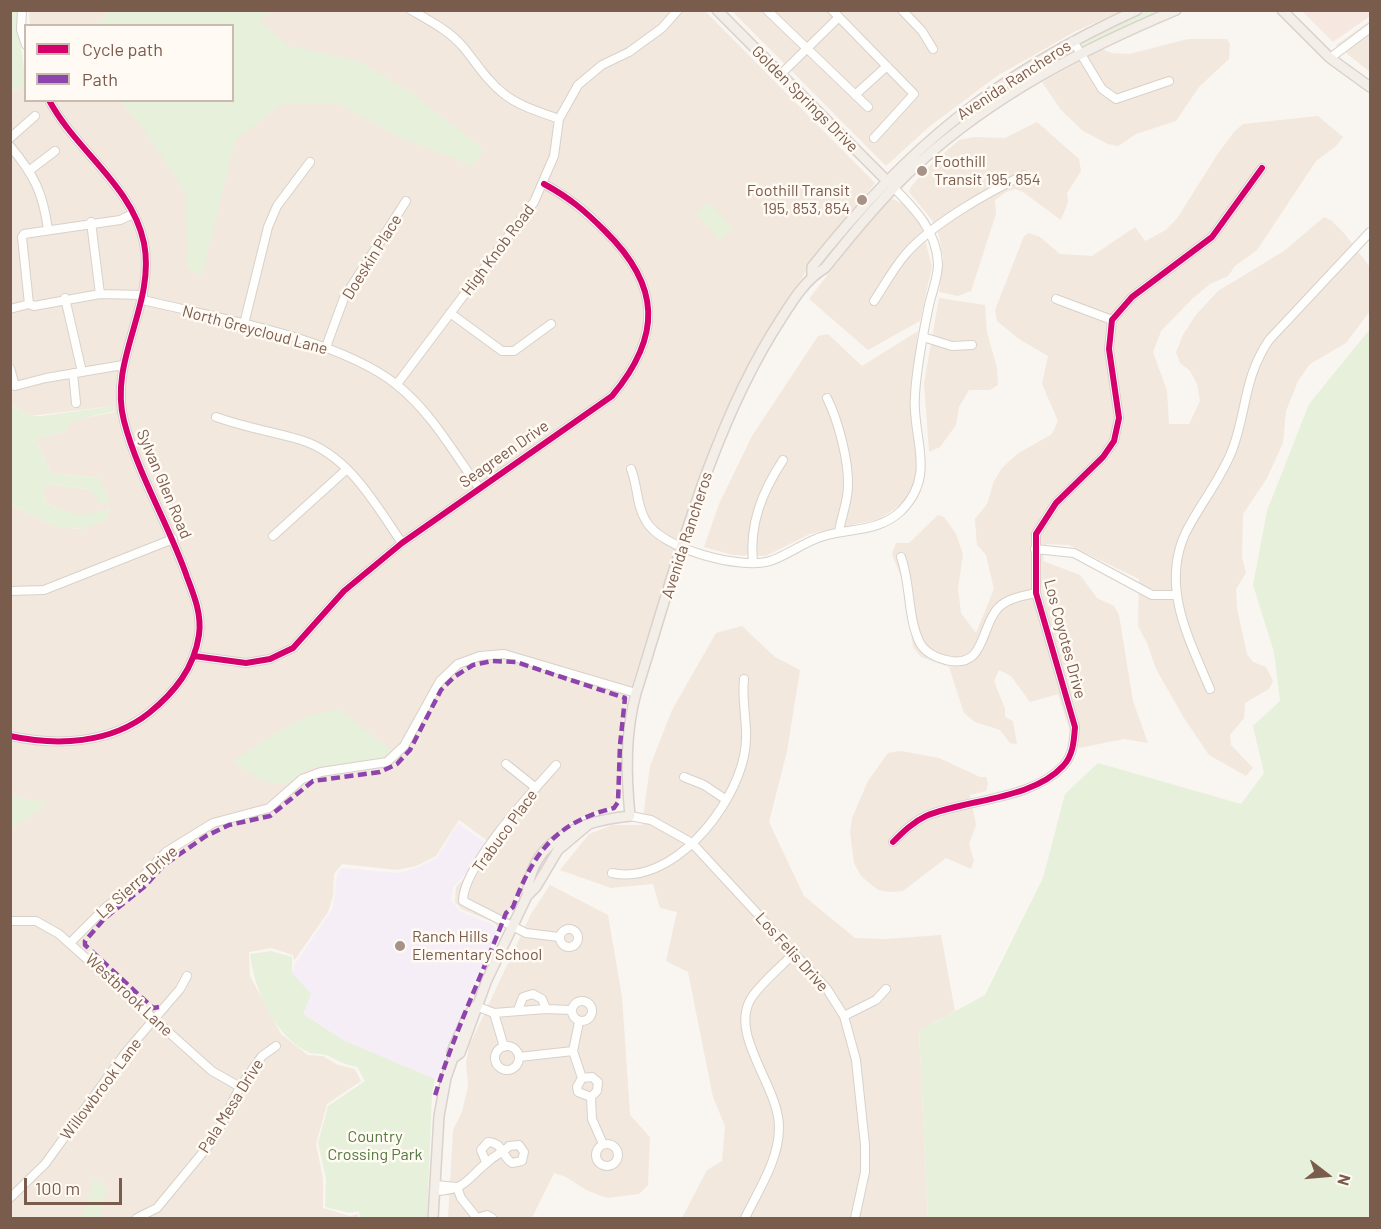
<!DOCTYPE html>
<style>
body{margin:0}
#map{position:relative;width:1381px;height:1229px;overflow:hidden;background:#f9f5f0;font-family:Barlow,sans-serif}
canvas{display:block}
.frame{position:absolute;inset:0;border:12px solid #7a5c4d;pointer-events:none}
.legend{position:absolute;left:24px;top:24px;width:210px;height:78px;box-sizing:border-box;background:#fffaf3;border:2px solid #cabbb1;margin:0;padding:8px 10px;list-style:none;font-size:18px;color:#7a5c4d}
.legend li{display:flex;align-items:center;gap:12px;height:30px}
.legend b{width:30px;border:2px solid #cabbb1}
.north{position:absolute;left:1297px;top:1145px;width:60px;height:60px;-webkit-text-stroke:4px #fffaf3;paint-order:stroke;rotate:106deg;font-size:16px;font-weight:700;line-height:24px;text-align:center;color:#7a5c4d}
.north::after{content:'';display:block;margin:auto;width:21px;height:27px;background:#7a5c4d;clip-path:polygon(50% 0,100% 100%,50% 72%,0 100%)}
.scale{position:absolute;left:24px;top:1178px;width:98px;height:27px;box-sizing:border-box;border:3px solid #7a5c4d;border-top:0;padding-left:8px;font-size:18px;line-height:21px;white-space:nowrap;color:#7a5c4d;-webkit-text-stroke:4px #fffaf3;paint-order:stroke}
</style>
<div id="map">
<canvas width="1381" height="1229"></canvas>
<div class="frame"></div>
<ul class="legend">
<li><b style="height:8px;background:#d6006c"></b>Cycle path</li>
<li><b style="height:8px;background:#8e44ad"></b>Path</li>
</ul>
<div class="north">N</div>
<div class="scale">100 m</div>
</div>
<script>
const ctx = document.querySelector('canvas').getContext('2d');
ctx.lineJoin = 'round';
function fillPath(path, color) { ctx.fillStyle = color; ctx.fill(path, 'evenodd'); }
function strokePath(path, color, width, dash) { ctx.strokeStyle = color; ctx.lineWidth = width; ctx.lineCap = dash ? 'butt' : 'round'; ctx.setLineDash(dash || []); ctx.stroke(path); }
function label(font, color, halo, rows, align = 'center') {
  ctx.font = font + ' Barlow,sans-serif'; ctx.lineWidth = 5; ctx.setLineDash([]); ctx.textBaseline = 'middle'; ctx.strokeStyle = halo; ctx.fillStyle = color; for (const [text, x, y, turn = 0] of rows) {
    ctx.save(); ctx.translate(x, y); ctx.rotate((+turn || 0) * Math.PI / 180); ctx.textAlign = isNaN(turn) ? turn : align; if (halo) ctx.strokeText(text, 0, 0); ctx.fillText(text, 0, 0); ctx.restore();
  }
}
const residential = new Path2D(`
 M29,11h676l170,172 -67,85 -51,80 -43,88 -87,263 -5,30 -1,64 -4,13 -39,12 -27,19 -14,17 -38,77 -4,-8 -34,-14 -6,-7 1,-15 14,-15 19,-30 -30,-22 -23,36 -20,10 -19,4 -55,-6 -8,10 -1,22 -5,16 -34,49 -1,-6 -22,-7 -22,4 1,24 31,58 27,21 15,1 15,9 17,4 6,12 -34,23 -11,40 7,35v29l27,8 8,-2v4h-347v-713l46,22 26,2 27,-21 -21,8 -15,-1 -27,-11 -4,-9 2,-11 46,5 8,-11 -48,-5 -16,-35 29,-6 9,-12 42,-8 -1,-6 -84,10 -19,-11v-313l14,-6 1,14h206v-74l-202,-1z
 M732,11h389l-45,20 -79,45 -67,50 -44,40z
 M1370,21v51l-34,-27z
 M1188,39h39l3,5 -1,15 -30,28 -23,34 -40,13 -18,12 -10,-2 -25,-13 -22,-21 -19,-28 60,-33 9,4 18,1z
 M1318,116l25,21 -7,9 -20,15 -59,89 -22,16 -7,10 -18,8 -18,15 -31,32 -8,21 14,39 2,33h20l11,-23 -3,-17 -7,-13 -10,-8 -4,-11 7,-17 12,-19 23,-25 66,-40 40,-34 8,4 12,12 26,34v44l-24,32 -36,21 -12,17 -12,30 -3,32 -16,35 -24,36 -1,43 4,16 -10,16 1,19 10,46 6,8 13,5 7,14 -4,8 -24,14 -1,15 -14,17 1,10 22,23 -7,8 -37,-21 -25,-37 -28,-49 -9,-26 -9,-17 1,-47 -70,-34 -23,-1 -3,17 37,14 17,23 17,8 5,9 14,86 15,42 -24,-4 -45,9 -10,-20 -11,-34 -28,8 -19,-26 -12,-6 -5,11 11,28v8l8,4 4,23 -7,-1 -10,-13 -25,-8 -11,-9 -15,-46 -28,-10 -8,-10 -10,-65 -11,-28 4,-11h13l29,-28 6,2 12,17 7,20 -5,35 3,24 15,20 18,-44 -8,-34 -9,-10 -2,-26 12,-15 7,-23 8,-13 15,-14 35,-20 6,-13 -16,-37 6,-28 -29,-17 -22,-18 -2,-11 29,-74 5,-3 11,4 20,17 32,2 43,-29 10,14 21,-11 12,-13 39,-62 17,-23 9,-8z
 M1037,122l42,37 2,12 -14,22 1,9 -7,18 -38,-28 -8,-3 -9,3 -11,8 1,14 -25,77 -13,5 -19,-4 4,-34 -4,-22 -7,-16 -23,-28 1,-4 13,-16 36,-32 15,-3 31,1z
 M893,199l12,6 16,21 11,40 -12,55 -52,29 -59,-51 56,-73 22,-25z
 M939,298l46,7 2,27 10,36 1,17 -8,5h-21l-10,17 -3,18 -16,22 -11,5 -5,-69z
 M918,331l-7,70 7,67 -3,14 -12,21 -23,16 -70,15 -44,22 -33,-1 -29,-8 15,-43 33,-68 66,-100 10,-2 34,32z
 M742,626l33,31 25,13 -13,81 -18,71 35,74 51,42 30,1 56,-4 14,76 -36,20 9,187h-246l25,-48 15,-9 3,-35 -12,-29 -25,-125 -22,-11 11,-49 -17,-4 -7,-24 -42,4 -51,-18 29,-36 23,-9h30l8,-59 22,-56 44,-77z
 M901,751l38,7 41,19h6l2,6 -2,8 -16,4 6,30 -7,19 5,17 -3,8 -25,-11 -43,33 -14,1 -11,-2 -17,-14 -7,-13 -4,-31 2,-14 16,-37 20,-28z
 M550,885l58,30 14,82 8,118 20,22 -2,48 -9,9 -32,4 -21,-8 -20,-13 -12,-4 -22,45h-84l5,-88 9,-18 6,-26 -2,-23 3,-17 62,-132z`);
const commercial = new Path2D(`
 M1302,11h68v5l-37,26z`);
const education = new Path2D(`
 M458,823l28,20 -17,27 -16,17 -2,13 9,11 34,14 3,8 -47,109 -12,37h-3l-90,-38 -42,-27 -11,-41 3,-9 38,-56 4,-34 5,-6 55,5 19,-5 21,-10z`);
const green = new Path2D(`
 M110,10l162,1 -13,10 30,25 69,15 52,31 74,57 -11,17 -76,-30 -60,-33 -55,1 -47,36 -33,136 -15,-8 -1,-75 -47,-70 -20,-22 113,-1v-74l-134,-1z
 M11,11h6c0,25 8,49 8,75l-14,6z
 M1141,11h30l-91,40 -4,-10z
 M1072,43l5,10 -74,44 -110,88 -4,-5 63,-57z
 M709,202l24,26 -13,12 -24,-26z
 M1370,329v889h-442l-9,-187 66,-36 58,-117 22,-84 33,-31 143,41 23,-31 -11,-47 27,-25 -6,-49 -21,-67 14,-74 42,-107z
 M11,405l19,11h11l73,-10 1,5 -41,9 -10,12 -29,6 16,35 48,5 11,22 -10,5 -9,-16 -46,-5 -2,11 4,9c28,12 35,14 64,4l-5,12 -23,9 -26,-2 -46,-22z
 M340,710l52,41 -12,8 -70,9 -23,16 -22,-2 -32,-20 37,-26 40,-21z
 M11,796l37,7 -37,26z
 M271,951l21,6v16l19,21 -8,20 42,27 90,38 -3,15 -5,124h-67l-1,-7 -9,2 -25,-6 1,-28 -8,-36 10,-37 37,-25 -8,-14c-12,-2 -20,-7 -31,-12 -5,-2 -12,0 -18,-3 -34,-16 -54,-63 -58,-98z
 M94,1178l13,10 -7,30h-18z`);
const minor = new Path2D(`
 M22,10l-1,20 5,15
 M411,10c19,11 39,21 53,38 13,16 23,33 40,46 15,12 36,18 55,25
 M832,10l82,84 -40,44
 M902,10l20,21 11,18
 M768,11l100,96
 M1073,41l29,48 14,10 53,-18
 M1330,58l40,-30
 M781,74l58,-57
 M855,95l32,-29
 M10,138l25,-22
 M10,146c24,29 33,46 38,84
 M30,170l25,-19
 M91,222l9,72
 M65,298l17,74
 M1056,299l56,21
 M143,300c74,18 195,38 254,85 34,27 57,68 82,103
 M874,301c10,-15 19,-32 31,-46 25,-30 83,-63 119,-80
 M29,304l5,2 66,-12 43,1
 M10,309l19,-5 -7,-67 2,-3 96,-14 13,-6
 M450,313l52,38h12l37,-27
 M244,324l24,-97 9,-21 33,-44
 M923,337l29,9 20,-1
 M326,347l18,-49 62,-97
 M10,368l5,18 31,-8 77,-13
 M73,373l3,30
 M397,384l137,-182 20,-46 5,-37 19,-34 24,-20 27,-13 33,-24 16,-18
 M827,398c11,22 22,63 21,88 0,16 -7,31 -9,46
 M216,417c28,10 57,15 85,23 48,15 74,64 101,103
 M631,469c7,17 5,36 15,52 15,28 95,49 124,40 19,-6 35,-20 54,-25 26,-8 55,-4 77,-25 37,-37 10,-74 14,-117 2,-30 8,-60 14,-89 3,-13 9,-28 9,-41 -1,-32 -23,-55 -44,-76
 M273,536l74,-67
 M1035,549l39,4 78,42h23
 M901,557c10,27 6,60 19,86 5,9 16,15 26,17 40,10 34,-33 52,-52 10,-10 25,-12 38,-15
 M753,563c-4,-39 9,-71 30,-103
 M10,591l34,-1 129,-51
 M194,656l52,7 24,-4 23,-11 51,-57 58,-48 210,-147c50,-60 49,-110 -7,-165 -20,-20 -35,-33 -61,-47
 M1210,689c-21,-50 -50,-103 -24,-157 14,-28 36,-54 47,-84 14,-39 11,-71 36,-108l101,-108
 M10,736c47,10 100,8 139,-23 26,-21 45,-45 50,-78 3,-20 -5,-40 -12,-58 -18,-52 -49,-102 -63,-156 -16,-61 32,-116 20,-178 -12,-58 -69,-93 -95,-143
 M506,764l30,24
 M556,765c-24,27 -93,101 -93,136l63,32 33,4
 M684,777l20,8 21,14
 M630,816l21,4 41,23 135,146 17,27 12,44 9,85v27l-10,46
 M893,842c10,-10 20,-20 33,-26 40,-17 106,-16 137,-50 10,-10 11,-25 12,-39l-39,-134v-59l20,-31 47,-46 11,-16 5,-23 -10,-69 3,-29 20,-23 80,-60 50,-69
 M612,873c60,13 121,-64 132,-117 6,-26 -3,-52 0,-77
 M10,921h26l23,13 153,137 28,16
 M560 938a9 9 0 1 1 18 0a9 9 0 1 1-18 0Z
 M71,942l34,-34 28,-21 33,-35 47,-29 56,-15 33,-29 19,-7 66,-10 17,-16 36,-65 18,-17 22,-8 24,-2 132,39
 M572 1011a10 10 0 1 1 20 0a10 10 0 1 1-20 0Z
 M476,1006l18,7 52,-4 25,1
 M518,1010l5,-13 10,-3 9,5 4,10
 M494,1013l10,34
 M844,1016l32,-16 10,-11
 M579,1022l-6,29 9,27
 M495 1058a12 12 0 1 1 24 0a12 12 0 1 1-24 0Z
 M519,1057l54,-6
 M582,1078l10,-1 6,5 -1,9 -6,6 1,22 11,25
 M582,1078l-5,9 1,5 13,5
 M596 1155a11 11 0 1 1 22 0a11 11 0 1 1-22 0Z
 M436,1185l21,2
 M457,1187l4,11 16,20
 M436,1191c31,-1 31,-13 53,-30 6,-6 14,-8 20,-15l10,-1 5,7 -2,9 -10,2c-11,-7 -8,-20 -24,-21l-7,8 5,12
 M10,1198l35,-34 81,-112 54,-63 7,-13
 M137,1218l20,-10 57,-69 26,-52 22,-31 14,-10
 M477,1218l10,-3 5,3
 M745,1218c13,-27 34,-58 34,-90 1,-41 -52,-94 -27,-131 11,-16 29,-30 42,-44`);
const major = new Path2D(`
 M717,10l173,174
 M1282,10l48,48 40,29
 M812,276v-9c95,-120 186,-194 325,-257
 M527,896c3,-57 54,-75 103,-80 -4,-42 -5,-82 6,-123 39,-122 74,-265 145,-374 12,-19 24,-39 44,-51 29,-36 59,-73 94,-105 75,-68 164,-114 257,-153
 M453,1058l7,-5 27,-73 40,-84 9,-9 22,-37 31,-26
 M433,1218l6,-102 7,-38 7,-20 -1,-6 4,-10 12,-27 8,-9`);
const quiet = new Path2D(`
 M159,1007l-6,1 -68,-63v-4l20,-23 39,-31 20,-22 42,-29 23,-11 41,-9 43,-35 67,-9 17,-8 13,-14 31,-60 13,-13 19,-12 19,-4 24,1 109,36 -5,47 -2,57 -4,6c-58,14 -81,45 -101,99l-7,6c-24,62 -53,122 -72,186`);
const cycleway = new Path2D(`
 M194,656l52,7 24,-4 23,-11 51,-57 58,-48 210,-147c50,-60 49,-110 -7,-165 -20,-20 -35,-33 -61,-47
 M10,736c47,10 100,8 139,-23 26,-21 45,-45 50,-78 3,-20 -5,-40 -12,-58 -18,-52 -49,-102 -63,-156 -16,-61 32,-116 20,-178 -12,-58 -69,-93 -95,-143
 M893,842c10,-10 20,-20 33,-26 40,-17 106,-16 137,-50 10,-10 11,-25 12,-39l-39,-134v-59l20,-31 47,-46 11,-16 5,-23 -10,-69 3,-29 20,-23 80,-60 50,-69`);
const markers = [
 [922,171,6,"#a69286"],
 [862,200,6,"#a69286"],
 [400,946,6,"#a69286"]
];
const streetNames = [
 ["Avenida Rancheros",1014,80,-33],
 ["Golden Springs Drive",805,99,45],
 ["High Knob Road",498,250,-53],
 ["Doeskin Place",372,257,-58],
 ["North Greycloud Lane",255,330,15],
 ["Seagreen Drive",504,454,-35],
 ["Sylvan Glen Road",164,484,67],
 ["Avenida Rancheros",687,535,-72],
 ["Los Coyotes Drive",1065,639,75],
 ["Trabuco Place",505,831,-54],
 ["La Sierra Drive",137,882,-41],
 ["Los Felis Drive",792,952,48],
 ["Westbrook Lane",129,995,43],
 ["Willowbrook Lane",101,1089,-53],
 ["Pala Mesa Drive",231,1106,-58]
];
const poiNames = [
 ["Foothill",934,162],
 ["Transit 195, 854",934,180],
 ["Foothill Transit",850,191,"right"],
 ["195, 853, 854",850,209,"right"],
 ["Ranch Hills",412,937],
 ["Elementary School",412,955]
];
const parkNames = [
 ["Country",375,1137],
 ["Crossing Park",375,1155]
];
fillPath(residential, '#f2e8de');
fillPath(commercial, '#f6e8e1');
fillPath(education, '#f6eef6');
fillPath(green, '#e7f0db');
strokePath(minor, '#d7d1cb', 10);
strokePath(major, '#dad1cc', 12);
strokePath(minor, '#fefefd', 8);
strokePath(major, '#f3eee8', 9);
strokePath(quiet, '#8e44ad', 4.5, [9, 4.5]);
strokePath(cycleway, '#d6006c', 6);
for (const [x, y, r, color] of markers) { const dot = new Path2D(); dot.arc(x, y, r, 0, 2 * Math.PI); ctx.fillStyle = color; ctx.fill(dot); strokePath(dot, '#fffaf3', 2); }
label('16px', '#7a5c4d', '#fffaf3', streetNames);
label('16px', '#7a5c4d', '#fffaf3', poiNames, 'left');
label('16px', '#537a41', '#fffaf3', parkNames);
</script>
